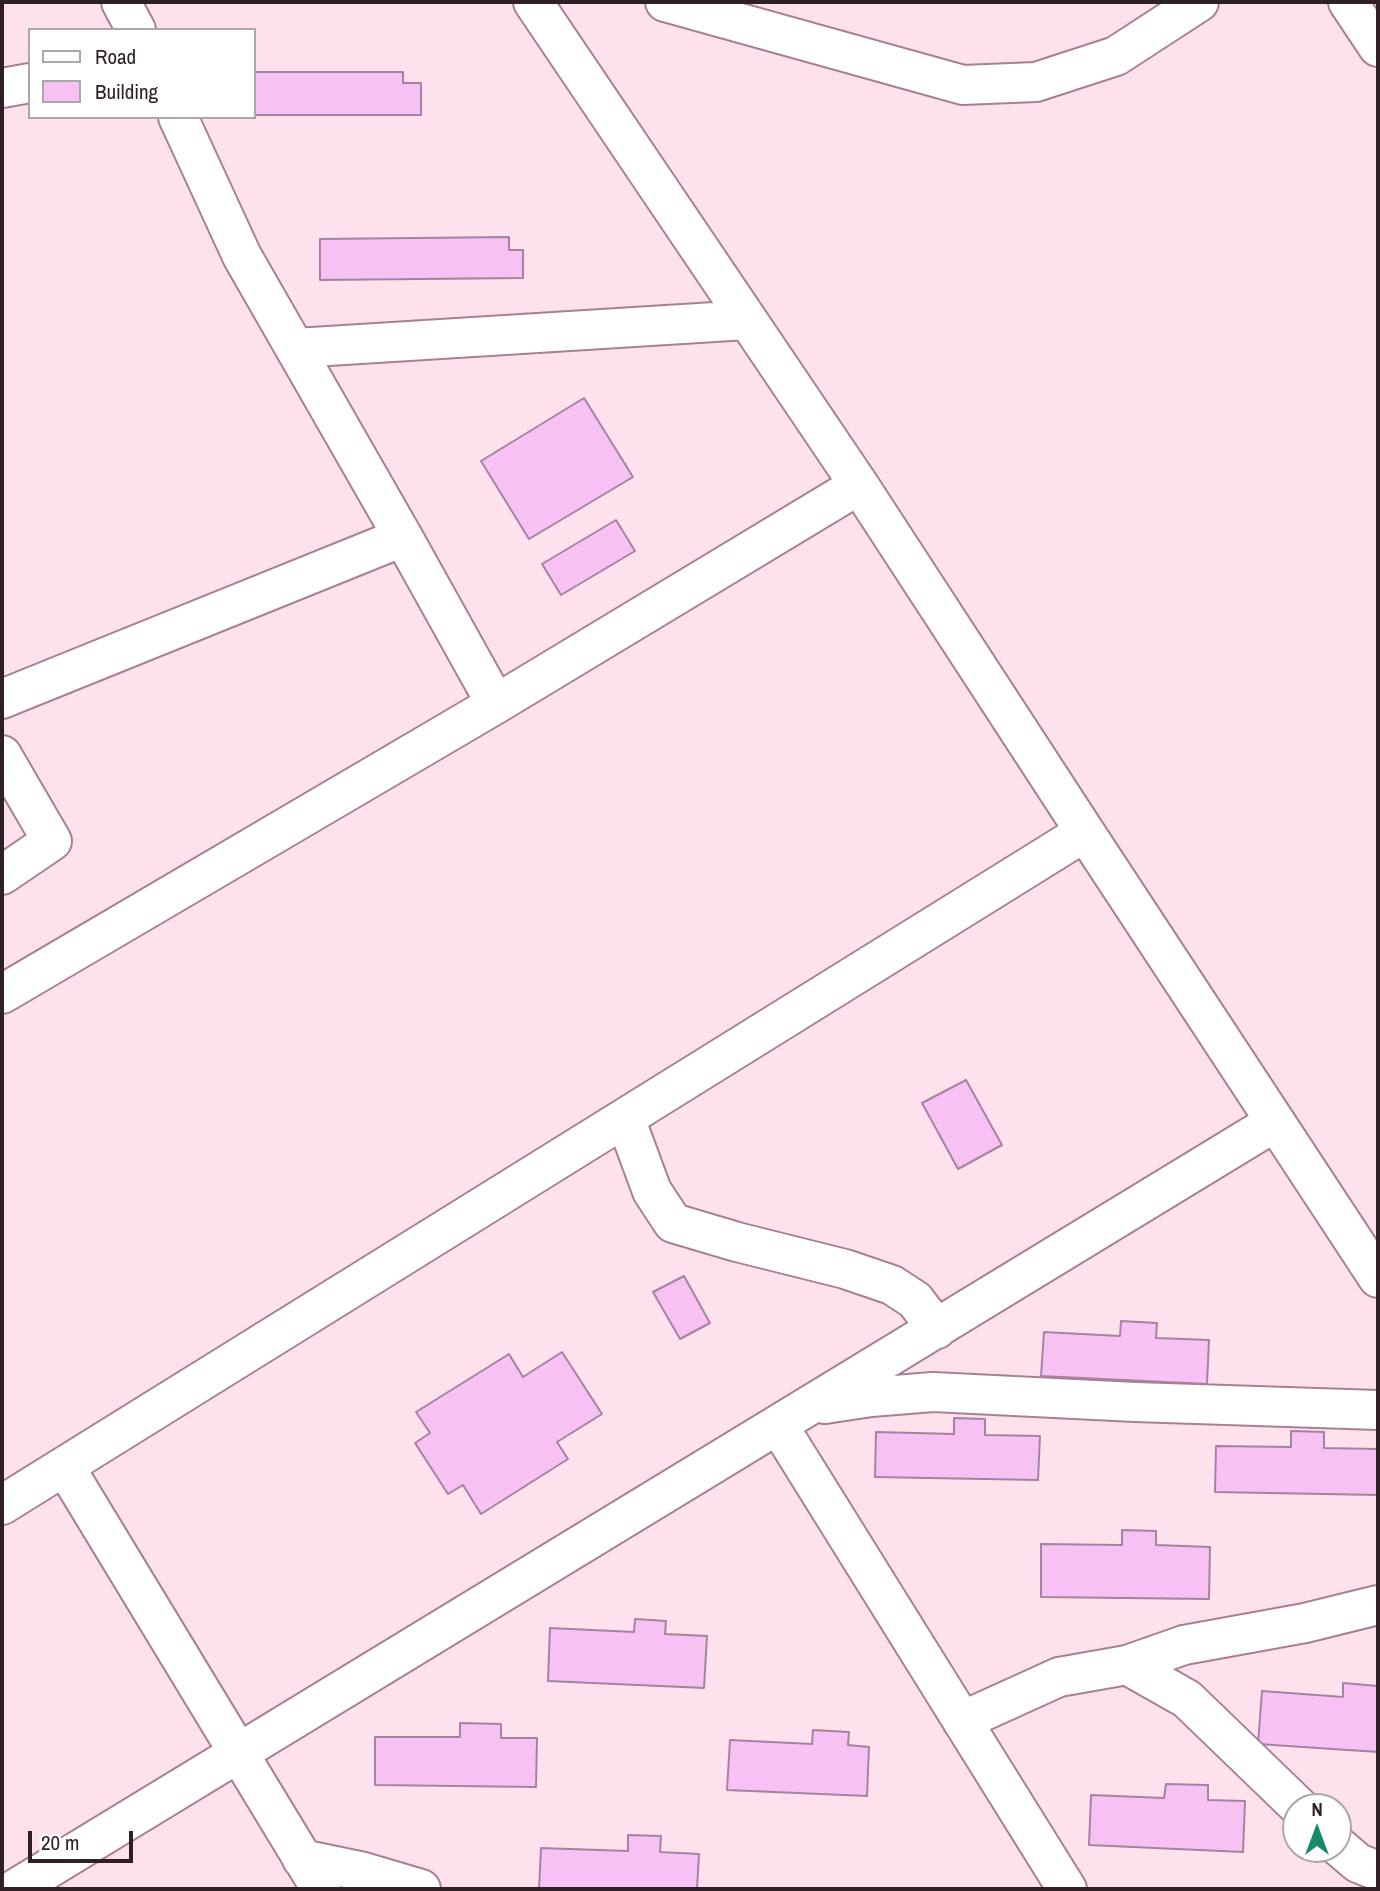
<!DOCTYPE html>
<style>
body{margin:0}
#map{position:relative;width:1380px;height:1891px;overflow:hidden;background:#fde2ee;font-family:"Archivo Narrow",sans-serif}
canvas{display:block}
.frame{position:absolute;inset:0;border:4px solid #2f2027;pointer-events:none}
.legend{position:absolute;left:28px;top:28px;width:228px;height:91px;box-sizing:border-box;background:#fff;border:2px solid #aca6a9;margin:0;padding:9px 12px;list-style:none;font-size:21px;color:#2f2027}
.legend li{display:flex;align-items:center;gap:14px;height:35px}
.legend b{width:35px;border:2px solid #aca6a9}
.north{position:absolute;left:1282px;top:1793px;width:70px;height:70px;box-sizing:border-box;background:#fff;border:2px solid #aca6a9;border-radius:50%;rotate:0deg;font-size:19px;font-weight:700;line-height:28px;text-align:center;color:#2f2027}
.north::after{content:'';display:block;margin:auto;width:24px;height:32px;background:#168a6b;clip-path:polygon(50% 0,100% 100%,50% 72%,0 100%)}
.scale{position:absolute;left:28px;top:1831px;width:105px;height:32px;box-sizing:border-box;border:4px solid #2f2027;border-top:0;padding-left:9px;font-size:21px;line-height:24px;white-space:nowrap;color:#2f2027;-webkit-text-stroke:5px #fff;paint-order:stroke}
</style>
<div id="map">
<canvas width="1380" height="1891"></canvas>
<div class="frame"></div>
<ul class="legend">
<li><b style="height:9px;background:#fff"></b>Road</li>
<li><b style="height:19px;background:#f7c1f3"></b>Building</li>
</ul>
<div class="north">N</div>
<div class="scale">20 m</div>
</div>
<script>
const ctx = document.querySelector('canvas').getContext('2d');
ctx.lineJoin = 'round';
function fillPath(path, color) { ctx.fillStyle = color; ctx.fill(path, 'evenodd'); }
function strokePath(path, color, width, dash) { ctx.strokeStyle = color; ctx.lineWidth = width; ctx.lineCap = dash ? 'butt' : 'round'; ctx.setLineDash(dash || []); ctx.stroke(path); }
const building = new Path2D(`
 M254,72h149v11h18v32h-167z
 M509,237v13h14v28l-203,2v-41z
 M584,398l49,79 -104,62 -48,-78z
 M616,520l19,31 -74,44 -19,-31z
 M966,1080l36,65 -44,24 -36,-66z
 M684,1276l26,47 -30,16 -27,-47z
 M1121,1321l36,2 -1,15 53,2 -2,44 -166,-8 3,-44 76,4z
 M562,1352l40,62 -45,28 11,17 -87,55 -18,-29 -15,9 -33,-51 15,-10 -14,-21 93,-58 14,23z
 M954,1418l31,1v16l55,1 -2,44 -163,-3 1,-45 78,2z
 M1291,1431l33,1v16l54,1v46l-163,-3 1,-46 75,1z
 M1122,1530l34,1v14l54,2 -1,52 -168,-2v-53l81,1z
 M635,1619l31,2 -1,13 42,2 -3,52 -156,-7 2,-53 84,4z
 M1343,1683l35,3v66l-120,-8 4,-53 81,6z
 M460,1723l41,1v14h36l-1,49 -161,-2v-48h85z
 M813,1730l36,2 -1,13 21,2 -2,49 -140,-6 3,-50 82,4z
 M1166,1784l42,1v15l37,1 -2,51 -154,-7 2,-50 73,3z
 M628,1835l33,1 -1,16 39,2 -2,35h-158l2,-41 87,3z`);
const street = new Path2D(`
 M121,2l15,28
 M533,2l326,483 226,347 293,446
 M665,2l298,83 73,-3 80,-26 83,-54
 M1348,2l30,45
 M2,88l28,-5
 M178,117l64,139 161,281 93,167
 M296,348l451,-28
 M2,699l401,-162
 M2,755l50,86 -50,34
 M2,994l494,-290 363,-219
 M625,1118l27,73 21,32 64,19 108,27 47,16 23,15 22,29
 M825,1404l46,-7 62,-5 202,10 243,8
 M778,1425l289,464
 M65,1467l256,422
 M2,1505l1083,-673
 M1127,1665l60,34 112,108
 M962,1721l97,-44 68,-12 57,-20 121,-22 73,-18
 M1338,1846l20,17 20,8
 M302,1859l58,12 61,18
 M15,1889l1260,-767`);
fillPath(building, '#f7c1f3');
strokePath(building, '#a384a0', 2);
strokePath(street, '#a88093', 42);
strokePath(street, '#fff', 38);
</script>
